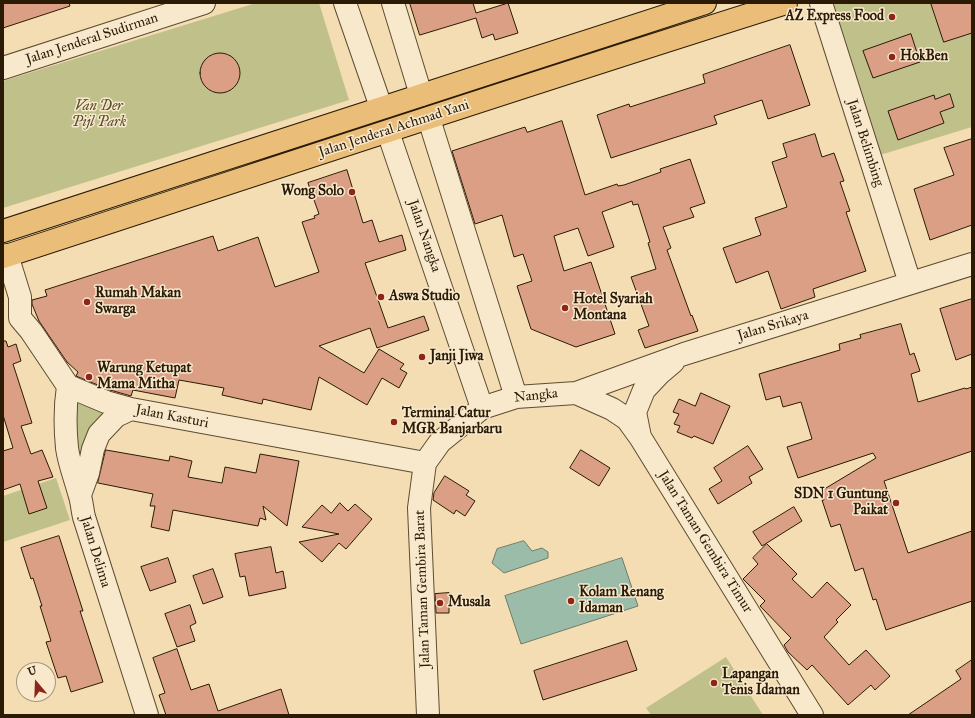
<!DOCTYPE html>
<style>
body{margin:0}
#map{position:relative;width:975px;height:718px;overflow:hidden;background:#f4ddb2;font-family:"IM FELL Great Primer",serif}
canvas{display:block}
.frame{position:absolute;inset:0;border:4px solid #2b1b06;pointer-events:none}
.north{position:absolute;left:16px;top:662px;width:40px;height:40px;box-sizing:border-box;background:#f8e9cd;border:1px solid #a6977d;border-radius:50%;rotate:341deg;font-size:11px;font-weight:700;line-height:16px;text-align:center;color:#2b1b06}
.north::after{content:'';display:block;margin:auto;width:14px;height:18px;background:#8f2418;clip-path:polygon(50% 0,100% 100%,50% 72%,0 100%)}
</style>
<div id="map">
<canvas width="975" height="718"></canvas>
<div class="frame"></div>
<div class="north">U</div>
</div>
<script>
const ctx = document.querySelector('canvas').getContext('2d');
ctx.lineJoin = 'round';
function fillPath(path, color) { ctx.fillStyle = color; ctx.fill(path, 'evenodd'); }
function strokePath(path, color, width, dash) { ctx.strokeStyle = color; ctx.lineWidth = width; ctx.lineCap = dash ? 'butt' : 'round'; ctx.setLineDash(dash || []); ctx.stroke(path); }
function label(font, color, halo, rows, align = 'center') {
  ctx.font = font + ' "IM FELL Great Primer",serif'; ctx.lineWidth = 3; ctx.setLineDash([]); ctx.textBaseline = 'middle'; ctx.strokeStyle = halo; ctx.fillStyle = color; for (const [text, x, y, turn = 0] of rows) {
    ctx.save(); ctx.translate(x, y); ctx.rotate((+turn || 0) * Math.PI / 180); ctx.textAlign = isNaN(turn) ? turn : align; if (halo) ctx.strokeText(text, 0, 0); ctx.fillText(text, 0, 0); ctx.restore();
  }
}
const green = new Path2D(`
 M256,3h63l30,97 -346,108v-127z
 M838,3h134v124l-92,28 -47,-150z
 M74,402l35,12 -30,58z
 M56,478l14,42 -67,22v-46z
 M726,657l37,58h-112l-5,-7z`);
const water = new Path2D(`
 M524,541l8,10 10,-3 6,4v6l-44,15 -12,-10 5,-14z
 M622,558l16,48 -117,38 -16,-48z`);
const building = new Path2D(`
 M3,3h66l1,3 -67,22z
 M410,3h63l3,10 32,-10 10,30 -23,7 -2,-6 -11,4 -6,-20 -56,17z
 M931,3h41v30l-28,9z
 M911,34l9,28 -47,16 -10,-27z
 M790,45l20,60 -42,14 -6,-19 -48,16 3,8 -106,34 -14,-43 32,-11 1,3 75,-24 -2,-8z
 M200 73a20 20 0 1 1 40 0a20 20 0 1 1-40 0Z
 M950,94l4,13 -14,5 4,11 -46,17 -10,-29 46,-16 1,4z
 M562,121l23,74 32,-11 1,2 6,-1 37,-13 -1,-3 30,-10 15,44 -15,5 4,9 -31,10 8,21 -4,2 24,66 1,-1 6,16 -53,17 -7,-18 11,-4 -18,-49 25,-8 -8,-26 2,-1 -12,-38 -5,1 -1,-4 -30,11 12,35 -26,9 -10,-28 -24,8 10,35 27,-9 24,72 -39,13 -45,-18 -14,-43 15,-5 -9,-27 -9,3 -12,-42 -27,9 -23,-73 73,-24 2,5z
 M815,134l7,23 12,-4 10,28 -4,1 10,29 -4,1 20,59 -53,18 2,8 -34,12 -13,-38 -32,12 -13,-35 38,-13 -6,-17 32,-11 -15,-45 15,-5 -4,-13z
 M972,139v86l-42,15 -16,-51 40,-14 -10,-27z
 M347,170l16,53 9,-3 7,22 23,-7 4,15 -41,13 23,65 36,-12 5,14 -52,18 -7,-20 -51,18 45,27 15,-24 25,15 -4,5 7,4 -8,15 -17,-10 -15,27 -48,-28 -8,33 -48,-11 -1,5 -40,-9 2,-7 -45,-8 -4,18 -42,-8 -2,6 -21,-6 -34,-14 2,-4 -11,-10 -28,-41 -7,-17v-4l15,-4 -2,-6 168,-54 5,15 40,-14 17,50 44,-15 -17,-50 13,-4 -1,-2 5,-2 -11,-31z
 M972,299v55l-16,6 -16,-51z
 M901,324l9,31 4,-2 6,18 -9,3 7,28 47,-14 1,1 6,-2v64l-88,30 24,72 64,-22v70l-86,29 -10,-31 -3,1 -10,-32 -8,3 -15,-47 -9,3 -9,-27h2l-3,-9 55,-33 -3,-5 -75,25 -11,-31 25,-8 -11,-37 -18,5 -3,-11 -14,4 -7,-26 81,-24 -1,-6 22,-6 -1,-3z
 M3,341h3l2,6 8,-3 5,17 -8,3 19,59 -11,3 10,28 11,-4 11,27 -15,4 9,27 -18,6 -9,-30 -17,6v-39l10,-3 -10,-33z
 M701,393l29,13 -17,38 -19,-8 -2,2 -15,-6 3,-6 -6,-2 5,-10 -6,-2 6,-13 16,7z
 M748,446l15,23 -14,8 3,6 -34,21 -9,-15 13,-8 -8,-13z
 M106,450l63,11 1,-5 22,5 -4,16 34,6 3,-16 31,6 4,-19 39,7 -12,65 -24,-20 3,14 -6,-2 -2,8 -85,-16 -4,21 -18,-4 4,-21h-5l3,-12 -55,-11z
 M581,450l29,18 -11,18 -29,-18z
 M445,476l24,15 -3,4 9,6 -10,15 -9,-6 -2,4 -21,-14 1,-7z
 M340,503l8,8 7,-7 17,15 -26,30 -7,-6 -17,19 -23,-20 40,-8 -37,-7 20,-22 9,8z
 M794,507l8,14 -40,25 -9,-14z
 M59,536l24,75h-3l23,71 -32,10 -5,-16 -8,2 -12,-36 5,-1 -11,-35h2l-9,-28 -2,1 -10,-31z
 M767,544l30,30 -5,5 20,19 15,-16 24,23 -15,15 2,2 -14,15 25,28 17,-15 24,26 -15,14 -4,-5 -23,20 -36,-40 -5,5 -19,-18 -4,-7 7,-7 -31,-32 5,-5 -22,-22 15,-15 -5,-6z
 M271,547l5,26 7,-2 3,17 -37,8 -4,-20 -5,1 -5,-23z
 M168,558l8,24 -26,9 -9,-24z
 M213,569l10,28 -20,7 -10,-28z
 M449,593v20h-13l-1,-19z
 M190,605l6,18 -6,3 5,15 -18,6 -12,-33z
 M627,641l10,29 -94,30 -9,-29z
 M177,649l14,41 18,-6 9,27 63,-22 8,26h-123l-7,-20 6,-2 -12,-35z
 M972,660v55h-64l53,-36 -5,-8z`);
const minor = new Path2D(`
 M345,3l36,104
 M393,3l28,92
 M821,3l89,280
 M3,68l201,-65
 M429,119l87,278
 M388,132l94,276
 M7,255l13,42v21l11,13 37,55 38,16 25,7 294,54
 M68,386c-3,20 -3,42 -1,62 2,15 8,30 12,45 3,8 3,16 5,24l63,198
 M576,393l36,16 15,10 13,18 172,278
 M640,437l-5,-25 9,-22 16,-17 13,-11
 M80,495l8,-22 5,-24 6,-15 17,-18 15,-7
 M428,715l-9,-207 6,-45 15,-21 42,-34 34,-11 60,-4 108,-39 288,-90`);
const highway = new Path2D(`
 M3,231l702,-228
 M3,257c261,-85 522,-172 783,-254`);
const markers = [
 [892,17,4,"#8f2418"],
 [892,57,4,"#8f2418"],
 [352,192,4,"#8f2418"],
 [381,297,4,"#8f2418"],
 [87,302,4,"#8f2418"],
 [565,308,4,"#8f2418"],
 [422,357,4,"#8f2418"],
 [89,377,4,"#8f2418"],
 [394,422,4,"#8f2418"],
 [896,503,4,"#8f2418"],
 [571,601,4,"#8f2418"],
 [440,603,4,"#8f2418"],
 [714,683,4,"#8f2418"]
];
const poiNames = [
 ["AZ Express Food",884,17,"right"],
 ["HokBen",900,57],
 ["Wong Solo",344,192,"right"],
 ["Rumah Makan",95,294],
 ["Swarga",95,310],
 ["Aswa Studio",389,297],
 ["Hotel Syariah",573,300],
 ["Montana",573,316],
 ["Janji Jiwa",430,357],
 ["Warung Ketupat",97,369],
 ["Mama Mitha",97,385],
 ["Terminal Catur",402,414],
 ["MGR Banjarbaru",402,430],
 ["SDN 1 Guntung",888,495,"right"],
 ["Paikat",888,511,"right"],
 ["Kolam Renang",579,593],
 ["Idaman",579,609],
 ["Musala",448,603],
 ["Lapangan",722,675],
 ["Tenis Idaman",722,691]
];
const streetNames = [
 ["Jalan Jenderal Sudirman",92,39,-18],
 ["Jalan Jenderal Achmad Yani",394,129,-18],
 ["Jalan Belimbing",865,143,72],
 ["Jalan Nangka",424,236,71],
 ["Jalan Srikaya",773,326,-17],
 ["Nangka",536,396,-6],
 ["Jalan Kasturi",172,417,11],
 ["Jalan Taman Gembira Timur",705,542,58],
 ["Jalan Delima",95,552,73],
 ["Jalan Taman Gembira Barat",423,589,-92]
];
const parkNames = [
 ["Van Der",99,107],
 ["Pijl Park",99,123]
];
fillPath(green, '#bfc08a');
fillPath(water, '#9cbcaa');
strokePath(water, '#6f7c68', 1);
fillPath(building, '#db9f86');
strokePath(building, '#2b1b06', 1);
strokePath(minor, '#5d4c31', 24);
strokePath(highway, '#2b1b06', 24);
strokePath(minor, '#f8e9cd', 22);
strokePath(highway, '#eabe79', 22);
for (const [x, y, r, color] of markers) { const dot = new Path2D(); dot.arc(x, y, r, 0, 2 * Math.PI); ctx.fillStyle = color; ctx.fill(dot); strokePath(dot, '#f8e9cd', 1.5); }
label('bold 14px', '#2b1b06', '#f8e9cd', poiNames, 'left');
label('14px', '#2b1b06', '#f8e9cd', streetNames);
label('italic 14px', '#574d2e', '#f8e9cd', parkNames);
</script>
